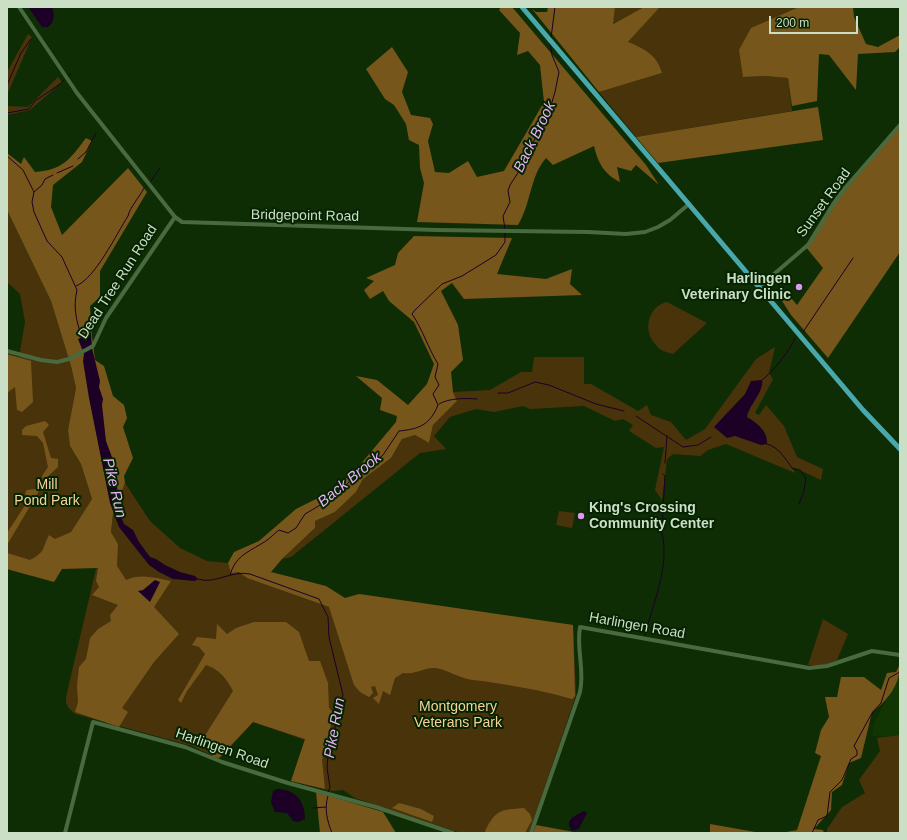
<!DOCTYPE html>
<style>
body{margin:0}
#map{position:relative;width:907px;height:840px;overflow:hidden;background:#0f2d04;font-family:Helvetica,sans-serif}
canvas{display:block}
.frame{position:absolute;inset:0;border:8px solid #cbdec6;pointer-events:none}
.scale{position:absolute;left:769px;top:16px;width:89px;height:18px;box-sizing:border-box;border:2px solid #cbdec6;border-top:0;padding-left:5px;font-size:12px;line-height:14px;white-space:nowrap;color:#cbdec6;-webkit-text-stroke:3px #052300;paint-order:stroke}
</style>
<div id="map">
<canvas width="907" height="840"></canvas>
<div class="frame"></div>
<div class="scale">200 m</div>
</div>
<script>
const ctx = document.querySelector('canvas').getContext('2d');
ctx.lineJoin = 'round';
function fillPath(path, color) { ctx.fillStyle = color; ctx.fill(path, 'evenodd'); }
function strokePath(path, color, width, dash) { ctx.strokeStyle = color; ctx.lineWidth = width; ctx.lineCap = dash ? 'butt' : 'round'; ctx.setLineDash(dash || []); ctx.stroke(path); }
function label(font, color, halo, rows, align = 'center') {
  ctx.font = font + ' Helvetica,sans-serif'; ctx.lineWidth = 4; ctx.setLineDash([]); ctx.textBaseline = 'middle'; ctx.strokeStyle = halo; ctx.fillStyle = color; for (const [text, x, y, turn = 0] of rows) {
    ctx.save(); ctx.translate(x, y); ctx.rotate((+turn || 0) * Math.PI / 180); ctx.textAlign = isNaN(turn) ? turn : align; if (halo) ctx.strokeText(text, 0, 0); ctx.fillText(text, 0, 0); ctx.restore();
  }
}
const built = new Path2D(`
 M900,673v64l-28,-1 2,-13z`);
const green = new Path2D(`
 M615,7h29l-32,17z
 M660,7h139l-3,1 -52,69 22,-1 22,2 4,33 -156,26 -37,-45 63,-19 -34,-31z
 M28,34l4,3 -25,58v-23z
 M58,77l4,5 -32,28 -23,5v-9l21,1z
 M7,210l44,91 20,65 5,22 -8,42 2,16 11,18 11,35 -21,33 -16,8 -24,36 -24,-7v-215l12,3 6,-35 -5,-28 -13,-12z
 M667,302l40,21 -34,31c-7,-2 -13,-3 -17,-9 -14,-14 -8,-39 11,-43z
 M775,347l-6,26 4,6 -18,34 4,2 7,-10 18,21 13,31 26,12 -2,11 -28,-13 2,6 -69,-29 -18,6 -8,6 -27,-2 -6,5 -5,41 -7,-10 9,-43 -8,1 -27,-17 4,-6 -10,-6 -8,2 -31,-15 -54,3 -7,-3 -29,6 -18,-3 -26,8 -16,19 12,13 -26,4 -129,104 -9,2 33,-31v-7l20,-9 21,-20 7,-13 28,-21 11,-19 13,-4 14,8 4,-18 24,-24 -4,-9 37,-2 31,-18h11l2,-15h50v27h7l47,27 9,-6 4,10 20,7 15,18 19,-11 51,-70z
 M125,483l25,38 30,27 27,13 21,2 3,9h8l8,6 82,29 30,-13 214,31 3,70 -47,138h-68l-106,-35 -12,-8 -11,1 -41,-10 14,-41 -52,-18 -34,37 -27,-13 -116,-32c-7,-4 -11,-9 -10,-17l30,-128 10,-6 12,-19 -7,-12 2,-18z
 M559,511l16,2 -3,15 -16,-3z
 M823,619l25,15 -11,26 -13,5h-16z
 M900,735v98h-73v-4l15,-22 23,-14 -6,-13 21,-29 -3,-13z`);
const forest = new Path2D(`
 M501,7h11l134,158 13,20 -23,-20 -5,6 -14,-4 3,15c-16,-8 -22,-19 -26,-36l-41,19 -7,-7c-16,18 -15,46 -28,67l-101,-3 7,-39 -4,-15 -1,-23 -10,-5 -3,-16 -12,-19 -9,-6 -19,-30 26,-22 16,25 -6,20 9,23 19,3 3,6 -5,17 7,31 14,1 19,-12 9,16 27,-6 40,-69 -4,-37 -12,-14 -11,4 3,-22 -21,-23z
 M548,7h67l-2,17 31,-17h16l-32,35c17,7 29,13 34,31l-63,19 -67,-83 4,3h11z
 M799,7h54l1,10 12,27 12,3 22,-12v12l-5,5 -37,2 -2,36 -27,-35 -10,-1 -2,47 -25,5 -4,-28 -22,-2 -23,1 -4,-27 12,-22z
 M818,107l5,33 -165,23 -22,-26z
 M900,124v128l-72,106 -37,-43 -14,-22 4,-7 16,19 26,-37 -18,-22 30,-48z
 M86,138l6,3 -10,21 -29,23 -2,22 11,28 66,-67 19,24 -47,79v26l-10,9 1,22 4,32 9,6 9,30 11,9 3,13 -4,9 10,31 -9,18 1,7 -12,31 -2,18 7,12 -1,22 9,14c14,-7 30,-2 45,1l-17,26 25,27 -25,28 -32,46 6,4 -9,15 -44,-15 3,-10 -1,-17 2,-18 7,-8 4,-21 8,-9 13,-8 -1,-6 8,-10 -26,-10 7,-8 -3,-6 2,-13 -36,1 -8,13 -47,-13v-16l23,7c16,-8 12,-12 19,-25l6,4 16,-7 21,-33 -11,-35 -11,-18 -2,-16 8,-42 -5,-22 -20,-65 -44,-91v-57l14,11 3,-7 11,15c28,-2 35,-13 51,-34z
 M414,236l98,2 -15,36 49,5 26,-10 -2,15 12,11 -118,4 -12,-16 -11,8 17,34 5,35 -12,12 2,20 4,9 -24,24 -4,18 -14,-8 -13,4 -11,19 -28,21 -7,13 -21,20 -20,9v7l-33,31 -11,13 55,14 19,12 14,-4 214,31 2,71 -3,3c-32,-9 -65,-15 -99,-19 -12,-1 -25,-10 -37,-12 -12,-1 -21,7 -33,5l-8,5 -5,17 -7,-4 -4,13 -6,-6 5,-3 -3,-9 -4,1 2,6 -4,4 -9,-5 -6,-7 -25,-78 -82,-29 -8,-6 -8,1 -3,-10 6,-11 25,-11 37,-32 32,-16 26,-21 42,-50 1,-6 -17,-6 2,-12 -26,-22 21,4 31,25 19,-21 7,-20 -20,-42 -25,-21 -6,-10 -13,8 -6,-9 10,-9 -8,-3 29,-13 3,-12z
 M7,354l24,7 2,41 -11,10 -5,-2 -2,-23 -8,6z
 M45,421l4,4 -6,7 8,26 7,1v8l-15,14 -1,-5 6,-9 -5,-24 -6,-7 -15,-1v-5l4,-4z
 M35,489l4,2 -32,54v-12l22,-34 -4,-6 2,-3z
 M254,622h32l13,10 10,29h11l8,22 1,25 5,5 -12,47 3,29 -34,-8 14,-42 -52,-17 -34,36 -6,-1 -3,-10 -9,-2v-3l32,-51c-7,-13 -13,-21 -27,-26l-19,26 -6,12 -3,-3 27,-46 -6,-7 -7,-2 5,-8 19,2 1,-15 10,10 9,-6z
 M900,664c0,21 -12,36 -28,48l-11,46 -12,5 -7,22 -10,7 -1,18 -17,19 9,1 1,3h-43l16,-3 24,-74 -6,-3 6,-23 8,-13 -4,-20h12l4,-20h23l17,13 6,-17 9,-1z
 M316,792l67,20 13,21h-76z
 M399,803l22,6 13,7 -2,6 -40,-14z
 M524,808l6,6 2,6 -7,13h-38l-2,-2c11,-22 16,-21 39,-23z
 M710,824l51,9h-51z
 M536,825l43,8h-46z`);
const water = new Path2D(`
 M28,7h24c3,7 2,16 -4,20h-6z
 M91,333l1,15 8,33 -1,6 4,12 -1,6 4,36 10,27 -2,4 7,35 -1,7 4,10 9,6 6,12 11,15 6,2 9,6 15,7 15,4 3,3 -3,2 -22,-2 -14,-7 -10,-7 -30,-38 -9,-24 -21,-105 -6,-37 1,-7 -6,-15z
 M762,380c2,12 -13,25 -15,37 10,6 21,14 20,27l-6,1 -26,-9 -8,2 -13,-11 31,-33 6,-13z
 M155,580l5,2 -10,20 -12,-11 5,-1z
 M277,789c18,0 28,12 28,30l-7,3 -5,-1 -6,-8 -12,-1 -4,-10 2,-11z
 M584,811l3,2 -8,16 -7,2c-9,-12 5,-16 12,-20z`);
const stream = new Path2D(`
 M551,38l4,-31
 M68,76l3,-2
 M7,85l14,-32 10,-14
 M7,113l22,-4 6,-8 25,-17 4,-4
 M7,156l16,14 11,22 -2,10 2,10 13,29 15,16 15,33c-4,17 -1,31 5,47
 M78,159l8,-7 10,-19
 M57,173l16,-7
 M151,181l9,-13
 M34,192l8,-7 3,-6 8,-4
 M505,229l-2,-13 7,-14 -2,-11 2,-6 13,-20 3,-10 9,-16 1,-10 3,-9 11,-11 5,-17 4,-20 -7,-17 -2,-12
 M76,286c19,-7 41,-53 52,-70 2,-9 11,-18 16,-28
 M803,332l50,-74
 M762,380c10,-7 29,-31 33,-42
 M498,393h10l27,-11 14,3 47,19 28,7
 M439,404c10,-6 26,-6 38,-5
 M636,416l47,31 15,-2 13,-8
 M767,444c12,3 19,16 26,25l7,1 6,8 -2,13 -5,13
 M665,463l2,-27
 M662,527l3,-51 -2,-2
 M230,575c5,-18 16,-22 31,-31 6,-3 12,-9 18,-14l9,3 8,-5 9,-14 29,-17 18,-18 18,-13 13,-11 16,-24c20,-2 31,-6 39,-26l-5,-11 6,-9 -4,-8 3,-13c-10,-16 -15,-34 -26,-50l2,-3 28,-27 20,-8 34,-21 9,-13v-10
 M198,579c16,6 33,-9 52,-5l69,25 9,18 1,20 14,58 -15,61 -1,12 3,19 -2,6
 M645,636c8,-34 25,-69 17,-103
 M328,796c-4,13 -1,24 4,37
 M313,808l13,-1
 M812,833l6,-13 9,-4 3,-24 12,-12 9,-21 6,-4v-4l-3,-5 18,-33 9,-10 8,-25 11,-6`);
const secondary = new Path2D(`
 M19,7l58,86 98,124 7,5 255,8 151,2 38,2 19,-2 13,-5 12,-7 19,-16
 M759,287l50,-43 23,-38 13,-18 55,-63
 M7,351l34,9 16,2 12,-3 24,-13 13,-28 69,-101
 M65,833l28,-111 92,25 37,15 66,21 88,24 77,26
 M531,833l49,-141c5,-22 -4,-43 0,-65l229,41 18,-2 45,-15 28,4`);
const highway = new Path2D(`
 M522,7l341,403 37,39`);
const markers = [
 [799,287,4,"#de98f2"],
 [581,516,4,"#de98f2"]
];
const streetNames = [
 ["Sunset Road",824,203,-54],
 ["Bridgepoint Road",305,216,1],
 ["Dead Tree Run Road",118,282,-57],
 ["Harlingen Road",637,626,10],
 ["Harlingen Road",222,749,19]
];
const poiNames = [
 ["Harlingen",791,279],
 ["Veterinary Clinic",791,295],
 ["King's Crossing",589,508,"left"],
 ["Community Center",589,524,"left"]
];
const parkNames = [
 ["Mill",47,485],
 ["Pond Park",47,501],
 ["Montgomery",458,707],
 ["Veterans Park",458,723]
];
const waterNames = [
 ["Back Brook",535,137,-64],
 ["Back Brook",350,480,-39],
 ["Pike Run",114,488,77],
 ["Pike Run",335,728,-80]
];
fillPath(built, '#123504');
fillPath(green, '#49330a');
fillPath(forest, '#77561b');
fillPath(water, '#1c0025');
strokePath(stream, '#1c0025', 1);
strokePath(secondary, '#49693f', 4);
strokePath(highway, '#48a8ac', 5);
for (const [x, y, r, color] of markers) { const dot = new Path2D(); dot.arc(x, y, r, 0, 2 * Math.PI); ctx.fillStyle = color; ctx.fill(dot); strokePath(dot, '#052300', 1.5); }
label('14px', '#cbdec6', '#052300', streetNames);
label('bold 14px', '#cbdec6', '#052300', poiNames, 'right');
label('14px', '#f6d29a', '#052300', parkNames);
label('italic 15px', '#e6b1f5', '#052300', waterNames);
</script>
